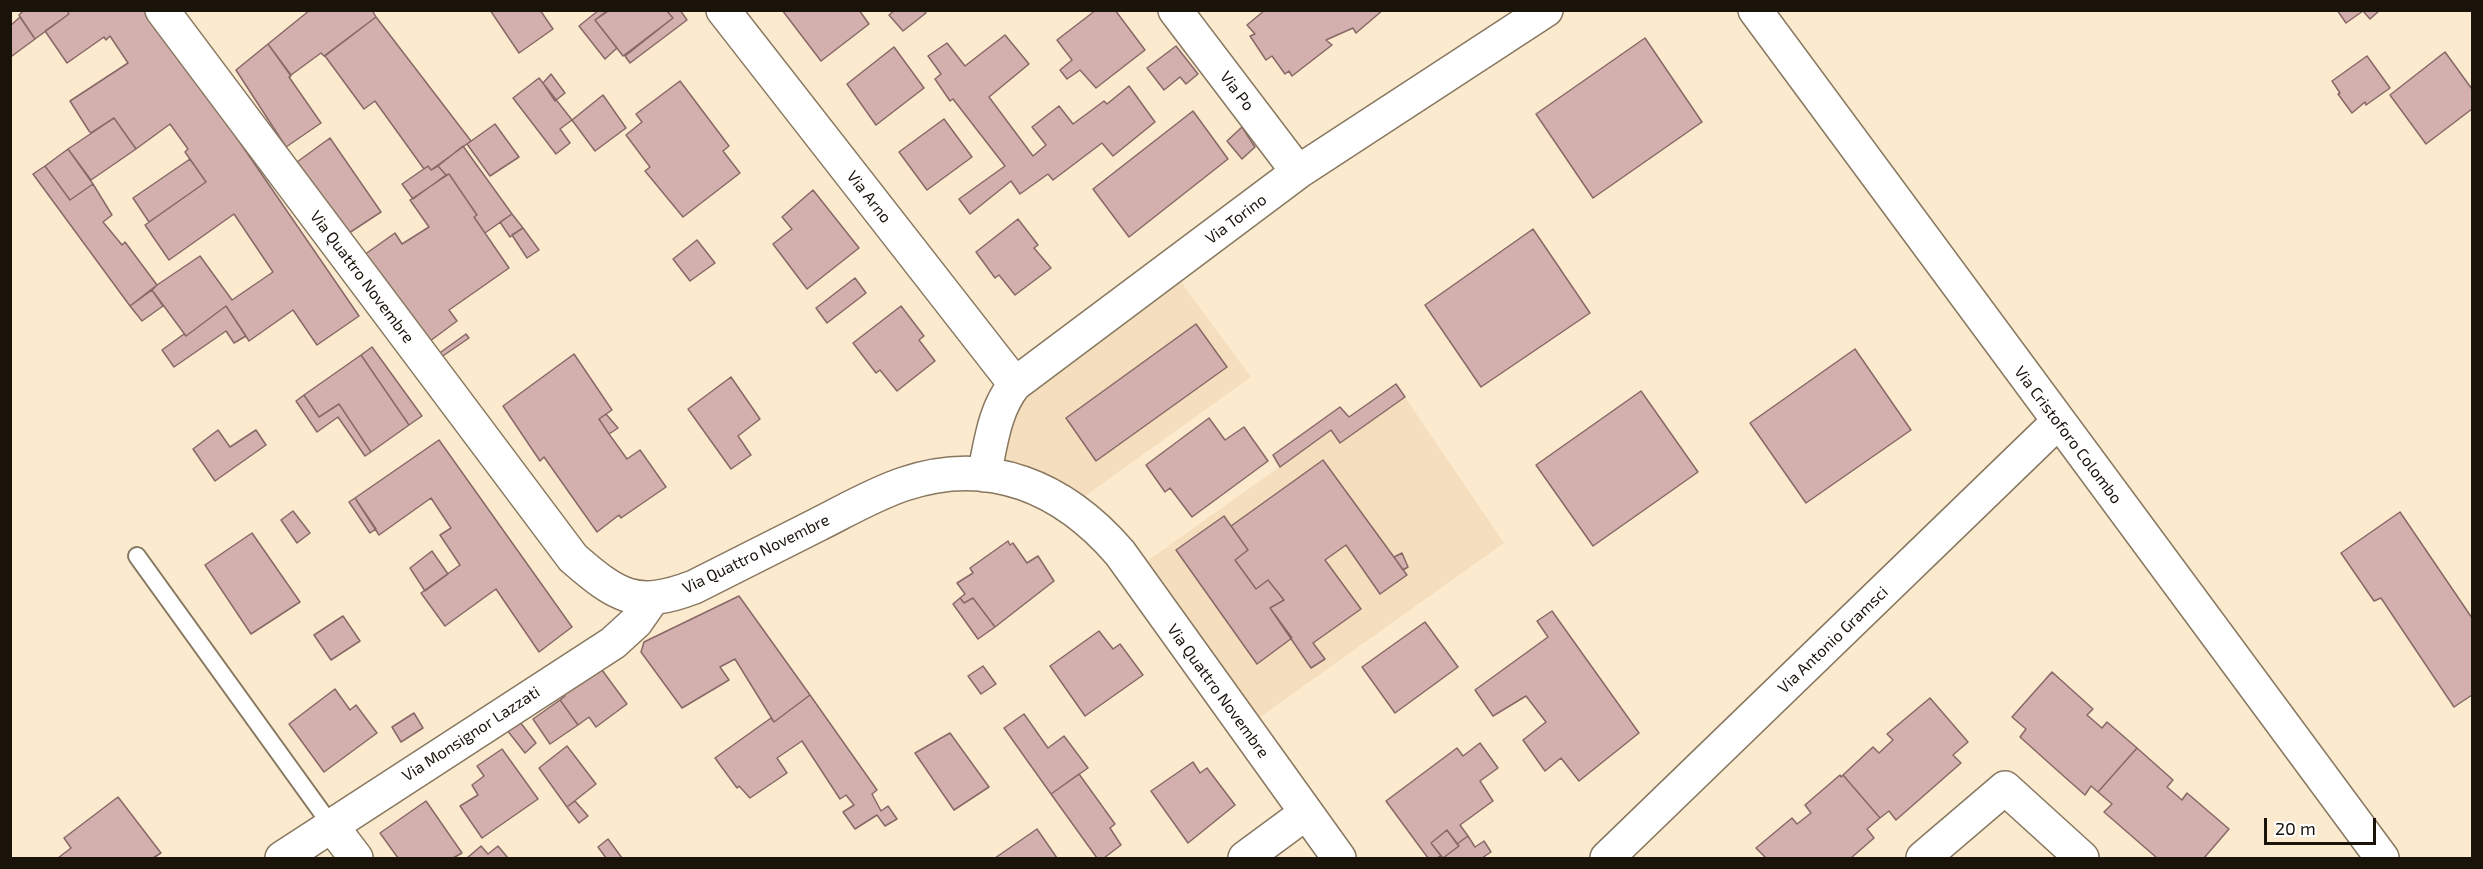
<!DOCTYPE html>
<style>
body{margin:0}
#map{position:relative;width:2483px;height:869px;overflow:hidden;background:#fceacf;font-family:"Exo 2",sans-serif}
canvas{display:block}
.frame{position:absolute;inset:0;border:12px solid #191309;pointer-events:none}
.scale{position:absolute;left:2264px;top:818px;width:112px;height:27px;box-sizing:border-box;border:3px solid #191309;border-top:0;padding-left:8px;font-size:18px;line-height:21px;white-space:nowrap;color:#191309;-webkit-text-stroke:4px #fff;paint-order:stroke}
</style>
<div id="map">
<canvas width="2483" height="869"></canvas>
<div class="frame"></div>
<div class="scale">20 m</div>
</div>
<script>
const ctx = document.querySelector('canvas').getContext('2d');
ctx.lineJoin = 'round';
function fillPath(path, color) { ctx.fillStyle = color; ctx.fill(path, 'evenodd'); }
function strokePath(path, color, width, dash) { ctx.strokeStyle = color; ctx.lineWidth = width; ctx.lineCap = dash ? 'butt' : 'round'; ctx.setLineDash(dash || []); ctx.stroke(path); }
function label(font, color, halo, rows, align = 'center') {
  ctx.font = font + ' "Exo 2",sans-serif'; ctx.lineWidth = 5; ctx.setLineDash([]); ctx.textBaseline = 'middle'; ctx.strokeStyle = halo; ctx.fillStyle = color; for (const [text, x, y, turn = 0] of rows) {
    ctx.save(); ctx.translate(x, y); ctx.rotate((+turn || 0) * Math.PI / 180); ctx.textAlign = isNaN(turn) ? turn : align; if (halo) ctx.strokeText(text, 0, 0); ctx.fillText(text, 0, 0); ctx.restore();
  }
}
const built = new Path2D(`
 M1175,274l76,103 -177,127 -83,-33 17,-68z
 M1396,384l108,159 -255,182 -113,-156z`);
const building = new Path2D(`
 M24,10h43l2,4 -34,25 -16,-24z
 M67,10h82l210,306 -42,29 -24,-35 -44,31 -23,-35 -40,30 -34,-46 5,-5 43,-29 32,44 41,-28 -39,-58 -65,46 -24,-35 61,-43 -21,-30 3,-3 -18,-25 -34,25 -22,-31 -23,15 -2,-2 -19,-30 58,-38 -18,-27 -4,4 -2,-3 -37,26 -22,-32 24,-17z
 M372,10l4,7 -52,39 -3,-3 -30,22 -23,-31 42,-34z
 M490,10h50l13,19 -34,24z
 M599,10l8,2 -12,8 22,28 -12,11 -26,-33z
 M608,10h58l7,8 -50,38 -28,-36z
 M666,10h14l7,10 -57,43 -5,-7 48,-38z
 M782,10h77l10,14 -48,37z
 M895,10h28l3,3 -23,18 -14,-16z
 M1096,10h19l30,40 -49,38 -16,-18 -13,9 -7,-9 12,-10 -15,-20z
 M1265,10h118l-27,23 -3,-5 -27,12 6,5 -40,31 -3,-5 -4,3 -13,-18 -6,4 -16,-24 5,-2 -8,-9z
 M2337,10h43l-10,9 -7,-8 -17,12z
 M20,17l15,22 -23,17 -2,-3v-27z
 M376,17l95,124 -40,29 -3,-4 -4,3 -49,-68 -11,8 -39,-53z
 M1005,35l24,29 -40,33 44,59 13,-11 -14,-18 27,-21 14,18 31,-23 3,3 22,-18 26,36 -42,34 -11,-13 -49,37 -5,-6 -28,20 -9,-13 -41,33 -11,-15 46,-33 -52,-67 -3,2 -15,-22 6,-5 -13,-18 19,-13 18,23z
 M1645,38l57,84 -109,76 -57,-84z
 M268,44l23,32 -2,1 32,46 -35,24 -50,-77z
 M1176,46l22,28 -12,10 -6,-7 -16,13 -17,-22z
 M894,47l30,41 -48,37 -29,-41z
 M2445,52l27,37v20l-46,35 -36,-49z
 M2367,56l23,32 -24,17 -1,-3 -13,11 -14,-19 2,-1 -8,-12z
 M551,74l14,19 -10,8 -12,-18z
 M539,78l33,42 -12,9 10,14 -14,11 -43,-56z
 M680,81l49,65 -6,5 17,22 -57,44 -38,-46 5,-4 -24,-32 16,-13 -6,-8z
 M603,95l23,33 -31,23 -23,-31z
 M1193,111l35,48 -99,78 -36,-48z
 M114,118l22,31 -45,31 -23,-31z
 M944,119l28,38 -45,33 -28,-38z
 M495,124l24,33 -29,19 -23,-32z
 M1242,127l13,20 -13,12 -15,-18z
 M330,138l51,74 -32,21 -52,-71z
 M463,146l49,68 -27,19 -11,-16 3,-2 -28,-41 -3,1 -8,-9z
 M68,149l25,35 -23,16 -25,-34z
 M190,159l16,23 -57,40 -16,-24z
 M45,166l25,34 23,-16 19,31 -9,7 19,23 3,-3 32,43 -27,21 -97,-132z
 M428,166l3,4 7,-4 8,9 -33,24 -11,-15z
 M449,174l28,41 -3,2 35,51 -60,42 8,11 -31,23 -62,-89 31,-22 7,11 27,-17 -19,-27z
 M813,190l46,58 -52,41 -34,-45 19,-15 -10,-12z
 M512,214l11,14 -13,9 -10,-15z
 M1018,219l20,26 -4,3 17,20 -36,27 -16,-20 -4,3 -19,-26z
 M523,228l16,22 -12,8 -15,-23z
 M1533,229l57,84 -109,74 -56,-82z
 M697,240l18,23 -25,18 -17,-22z
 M855,278l11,15 -39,30 -11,-15z
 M152,290l11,16 -21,15 -12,-15z
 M226,306l20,30 -12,7 -8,-12 -52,36 -12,-17 22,-16 2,2z
 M901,306l23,30 -5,4 16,21 -38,30 -17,-21 -4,3 -23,-30z
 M1196,324l31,43 -131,94 -30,-43z
 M466,334l3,4 -32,22 -3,-3z
 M372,347l50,69 -13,9 -48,-70z
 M1855,349l56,81 -105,73 -56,-80z
 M574,354l38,56 -13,9 10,15 18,25 13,-9 26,37 -45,31 -2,-3 -22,17 -53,-75 -4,4 -37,-55z
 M361,355l48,70 -38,27 -32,-48 -20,13 -15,-22z
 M731,377l29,42 -22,17 13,19 -20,14 -43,-60z
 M1396,384l9,13 -65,46 -9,-13 -51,37 -7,-12 67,-48 9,10z
 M1641,391l57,81 -105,74 -57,-81z
 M304,395l15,22 20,-13 32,48 -6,4 -27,-39 -21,15 -21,-31z
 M606,414l12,14 -9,6 -10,-15z
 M1209,418l16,22 19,-13 24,34 -76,56 -22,-29 -5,4 -19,-27z
 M218,430l12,17 26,-17 10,15 -51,36 -22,-32z
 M439,440l133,187 -33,25 -43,-63 -51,37 -24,-33 39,-28 -20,-30 11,-7 -20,-30 -52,37 -24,-37z
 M1323,460l84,115 -27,19 -34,-49 -21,15 36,49 -48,34 12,16 -14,9 -41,-60 14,-8 -16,-20 -12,9 -21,-29 13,-10 -17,-24z
 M355,498l21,31 -6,4 -21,-31z
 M293,511l17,22 -13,10 -16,-23z
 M2400,512l72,106v77l-18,12 -73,-109 -7,3 -33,-48z
 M1224,516l24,34 -13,10 21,29 12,-9 16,20 -14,8 22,30 -35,26 -81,-114z
 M252,533l48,69 -49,32 -46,-69z
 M1008,541l2,4 3,-2 14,20 11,-7 16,25 -59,46 -22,-29 -9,5 -4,-5 5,-4 -8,-11 16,-10 -3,-5z
 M432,551l16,23 -23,17 -15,-23z
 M1402,553l6,14 -5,3 -9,-13z
 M739,596l71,99 -36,27 -39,-63 -15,8 9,13 -47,28 -41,-56 3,-10z
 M960,598l4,5 9,-5 22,29 -17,12 -25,-35z
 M1552,611l87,122 -60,48 -18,-23 -16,13 -22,-31 23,-18 -20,-26 -33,20 -18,-26 73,-53 -11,-16z
 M343,616l17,25 -29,19 -17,-25z
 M1425,622l33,45 -63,46 -33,-46z
 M1099,631l14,18 7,-5 23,31 -58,41 -35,-50z
 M983,666l13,18 -15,10 -13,-18z
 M590,669l12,1 25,34 -31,23 -7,-10 -11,8 -18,-25 5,-4 -5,-6z
 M2052,672l41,37 -6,6 15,13 5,-6 30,26 -39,44 -7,-6 -6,9 -36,-32 -29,-26 6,-8 -14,-12z
 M335,689l15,21 6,-5 21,28 -53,39 -35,-48z
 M810,695l67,95 -5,4 9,17 7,-5 9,13 -12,7 -8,-11 -22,14 -12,-17 11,-7 -8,-10 -6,4 -38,-58 -25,17 10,15 -37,25 -11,-12 -2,2 -22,-30 56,-40 3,4z
 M1930,698l38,44 -15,13 8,8 -65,57 -7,-9 -9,7 -37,-43 30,-28 6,6 14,-13 -6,-6z
 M560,700l18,25 -28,19 -17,-25z
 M414,713l9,15 -22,14 -9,-15z
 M1024,714l24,34 16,-12 24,32 -37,26 -47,-66z
 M520,722l16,21 -11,10 -18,-23z
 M950,733l39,54 -35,23 -39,-57z
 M1480,743l18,25 -18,13 13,20 -33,24 8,11 -11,8 -10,-14 -16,13 10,13 -4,2h-9l-42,-57 71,-53 6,8z
 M567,746l29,38 -29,23 -28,-39z
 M2137,748l36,32 -6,7 15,13 5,-7 42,36 -25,29h-47l-53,-46 8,-8 -14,-12z
 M502,749l36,50 -56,39 -22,-32 18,-11 -6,-10 12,-9 -7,-10z
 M1193,762l7,11 7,-5 28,37 -47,38 -37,-52z
 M1079,774l36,50 -5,4 11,17 -17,13h-7l-46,-64z
 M1840,775l1,2 2,-2 37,43 -13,11 7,9 -23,20h-85l-10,-10 36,-30 5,6 14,-11 -6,-8z
 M118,797l43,56 -8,5h-95l13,-10 -7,-10z
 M426,801l36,52 -9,5h-55l-18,-25z
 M575,801l13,15 -9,7 -12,-16z
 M1037,829l20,29h-62z
 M1447,830l12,16 -16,12 -12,-15z
 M1468,836l7,11 9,-6 7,11 -9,6h-45l4,-2 2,2 16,-12 -2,-2z
 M608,839l14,19h-16l-8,-11z
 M481,846l7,8 10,-8 10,12h-41z`);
const lane = new Path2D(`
 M137,556l194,269`);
const street = new Path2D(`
 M162,10l411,548c45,39 63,51 121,29 41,-21 82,-41 123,-62 28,-14 57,-31 87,-41 86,-29 160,4 216,69l219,305
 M723,10l292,374
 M1175,10l123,162
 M984,475c7,-32 10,-65 31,-91l283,-212 248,-162
 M331,825l25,33
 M282,858l331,-215 23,-21 16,-23
 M1245,858l61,-45
 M1923,858l82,-70 77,70`);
const secondary = new Path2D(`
 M1755,10l627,848
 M1607,858l451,-436`);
const streetNames = [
 ["Via Po",1237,91,53],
 ["Via Arno",869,197,52],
 ["Via Torino",1236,219,-37],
 ["Via Quattro Novembre",362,277,53],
 ["Via Cristoforo Colombo",2068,435,53],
 ["Via Quattro Novembre",756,554,-26],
 ["Via Antonio Gramsci",1833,640,-44],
 ["Via Quattro Novembre",1218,691,54],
 ["Via Monsignor Lazzati",471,734,-33]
];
fillPath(built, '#f4debd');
fillPath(building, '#d3b0ad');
strokePath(building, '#886866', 1.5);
strokePath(lane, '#87775f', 20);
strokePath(street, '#87775f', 36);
strokePath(secondary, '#87775f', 36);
strokePath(lane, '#fff', 16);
strokePath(street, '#fff', 33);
strokePath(secondary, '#fff', 33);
label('16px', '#191309', '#fff', streetNames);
</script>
